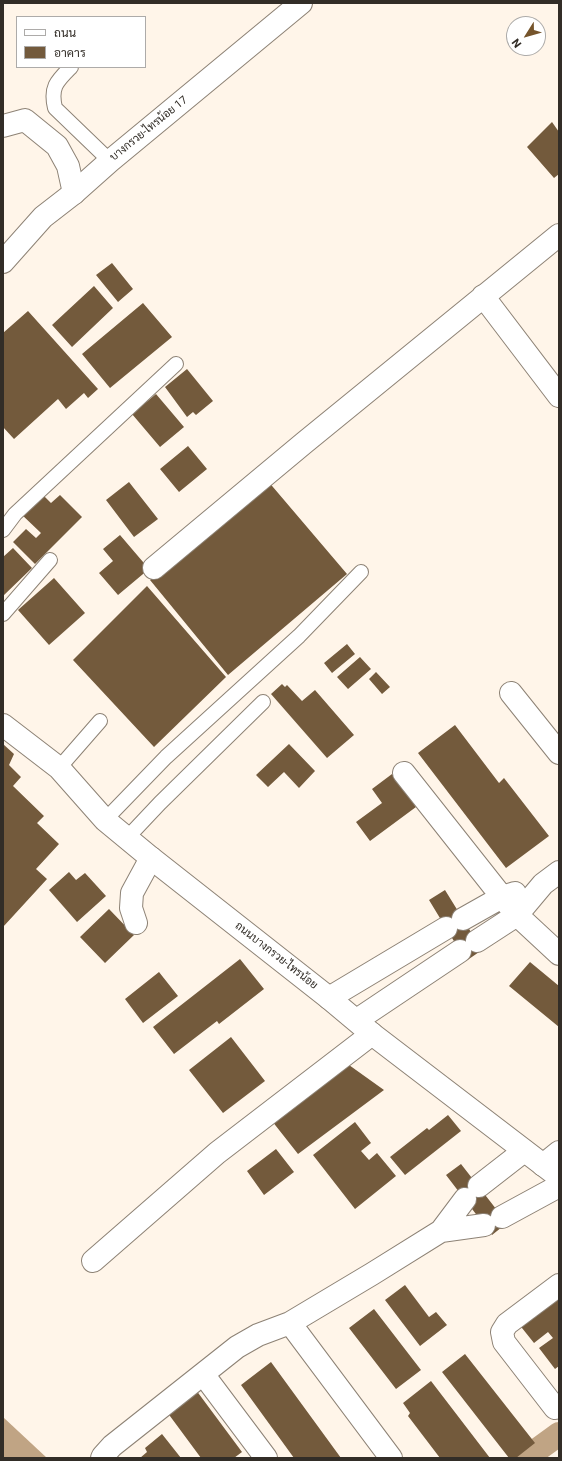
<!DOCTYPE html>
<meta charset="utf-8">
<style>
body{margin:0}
#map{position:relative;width:562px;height:1461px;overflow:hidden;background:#fff5e9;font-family:Roboto,Sarabun,sans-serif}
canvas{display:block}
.frame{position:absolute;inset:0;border:4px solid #322d27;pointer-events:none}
.legend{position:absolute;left:16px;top:16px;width:130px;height:52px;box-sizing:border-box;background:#fff;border:1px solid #adaba9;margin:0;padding:5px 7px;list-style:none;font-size:12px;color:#322d27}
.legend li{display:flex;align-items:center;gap:8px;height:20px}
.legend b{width:20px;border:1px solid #adaba9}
.north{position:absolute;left:506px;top:16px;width:40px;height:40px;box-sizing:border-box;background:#fff;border:1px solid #adaba9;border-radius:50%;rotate:233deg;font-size:11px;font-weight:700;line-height:16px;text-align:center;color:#322d27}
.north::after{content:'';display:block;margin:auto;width:14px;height:18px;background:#75542b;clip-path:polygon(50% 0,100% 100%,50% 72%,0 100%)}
</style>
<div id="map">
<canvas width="562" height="1461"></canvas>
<div class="frame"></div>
<ul class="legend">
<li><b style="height:5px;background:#fff"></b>ถนน</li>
<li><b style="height:11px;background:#735a3c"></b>อาคาร</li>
</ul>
<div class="north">N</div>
</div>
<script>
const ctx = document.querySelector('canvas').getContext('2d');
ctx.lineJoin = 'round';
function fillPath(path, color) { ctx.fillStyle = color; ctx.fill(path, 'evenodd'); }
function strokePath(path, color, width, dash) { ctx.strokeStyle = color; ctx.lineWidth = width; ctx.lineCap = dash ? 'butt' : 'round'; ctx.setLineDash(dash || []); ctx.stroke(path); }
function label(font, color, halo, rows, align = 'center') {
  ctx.font = font + ' Roboto,Sarabun,sans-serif'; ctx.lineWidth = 4; ctx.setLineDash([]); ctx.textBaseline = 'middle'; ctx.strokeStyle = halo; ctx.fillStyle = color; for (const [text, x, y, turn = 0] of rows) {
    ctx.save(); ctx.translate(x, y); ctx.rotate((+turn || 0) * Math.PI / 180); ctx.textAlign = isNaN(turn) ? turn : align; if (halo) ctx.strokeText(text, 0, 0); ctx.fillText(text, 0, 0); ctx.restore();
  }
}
const water = new Path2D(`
 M3,1417l44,41h-44z`);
const canal = new Path2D(`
 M526,1458l33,-24`);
const building = new Path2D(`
 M552,122l7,10v42l-5,4 -27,-31z
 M112,263l21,26 -15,13 -22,-27z
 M94,286l19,22 -41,39 -20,-22z
 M143,303l29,34 -62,51 -28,-34z
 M28,311l70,78 -10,9 -4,-5 -18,16 -8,-10 -44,40 -11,-12v-94z
 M187,369l26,32 -17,14 -3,-3 -6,5 -22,-30z
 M156,394l28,33 -24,20 -28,-33z
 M188,446l19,23 -28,23 -19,-23z
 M267,480l80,94 -119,101 -78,-95z
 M129,482l29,37 -24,18 -28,-37z
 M41,493l10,10 9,-8 22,22 -47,47 -22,-22 13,-13 10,9 5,-5 -21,-20z
 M120,535l29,34 -31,26 -19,-22 14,-12 -10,-12z
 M13,548l19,20 -29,28v-39z
 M54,578l31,35 -36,32 -31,-35z
 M147,586l79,91 -72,70 -81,-87z
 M347,644l8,10 -23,19 -8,-10z
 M360,657l11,12 -23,20 -11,-12z
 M376,672l14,15 -8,7 -13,-15z
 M282,684l3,3 2,-2 15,16 13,-11 39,45 -27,23 -56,-64z
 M455,725l44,58 5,-5 45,58 -43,32 -88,-115z
 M3,744l11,10 -5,11 12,12 -8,9 31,30 -7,7 22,21 -23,25 11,10 -44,48z
 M289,744l26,27 -16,17 -15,-16 -16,15 -12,-12z
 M392,774l24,33 -46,34 -14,-19 26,-19 -10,-14z
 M69,872l7,8 9,-7 21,23 -29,26 -28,-32z
 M445,890l37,60 -16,11 -37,-61z
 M109,909l25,26 -29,28 -25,-26z
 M240,959l24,30 -45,35 -2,-3 -43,33 -21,-27z
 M530,962l29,24v41l-50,-41z
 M159,972l19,24 -35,27 -18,-24z
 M231,1037l34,44 -42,32 -34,-43z
 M349,1065l35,25 -86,64 -26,-33z
 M448,1115l13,16 -56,44 -15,-18 37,-29 2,2z
 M355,1122l16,21 -10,8 8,9 8,-7 19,23 -41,33 -42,-54z
 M276,1149l18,23 -30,23 -17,-24z
 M461,1164l46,59 -15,12 -46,-60z
 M405,1285l24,32 7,-5 11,13 -27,21 -35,-46z
 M559,1290v76l-4,3 -16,-21 14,-10 -5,-6 -14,11 -16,-20z
 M374,1309l47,61 -25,19 -47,-61z
 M465,1354l70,89 -19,15h-7l-67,-86z
 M271,1362l70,96h-47l-53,-73z
 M431,1381l59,77h-50l-32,-42 2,-3 -7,-10z
 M196,1390l46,62 -8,6h-33l-34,-46z
 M162,1434l19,24h-41l7,-6 -2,-4z`);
const lane = new Path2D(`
 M71,67c-14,14 -21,20 -16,41l55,53
 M3,530l12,-16 161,-150
 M3,614l47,-54
 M59,768l41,-47
 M105,820l61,-63 133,-121 62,-64
 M127,838l33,-35 103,-101`);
const street = new Path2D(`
 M3,126l22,-6 32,26 11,20 6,27
 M483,296l76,100
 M154,568l150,-125 255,-208
 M511,693l48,60
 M404,773l98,124 15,18 42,39
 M463,919l39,-22 13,-4
 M136,923l-5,-15 1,-15 19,-35
 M477,941l40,-26 26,-31 16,-12
 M329,998l117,-70
 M357,1020l103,-69
 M543,1165l16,-13
 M479,1186l45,-35
 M502,1217l57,-31
 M441,1231l43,-6
 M93,1261l124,-108 155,-119
 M290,1323l101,135
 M203,1374l63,84
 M555,1408l-51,-66 -2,-10 5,-8 52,-39
 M102,1458l1,-2 9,-10 125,-99 21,-12 32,-12 82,-49 69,-43 24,-32`);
const secondary = new Path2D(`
 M3,262l40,-45 31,-24 36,-32 191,-158
 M3,725l56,43 46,52 46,38 178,140 43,36 187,143`);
const streetNames = [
 ["บางกรวย-ไทรน้อย 17",149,129,-39],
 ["ถนนบางกรวย-ไทรน้อย",276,956,38]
];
fillPath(water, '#c0a484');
strokePath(canal, '#c0a484', 24);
fillPath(building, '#735a3c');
strokePath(lane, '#8d8275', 16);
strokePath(street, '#8d8275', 24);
strokePath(secondary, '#8d8275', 24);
strokePath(lane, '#fff', 14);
strokePath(street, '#fff', 22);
strokePath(secondary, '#fff', 22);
label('11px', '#322d27', '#fff', streetNames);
</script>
